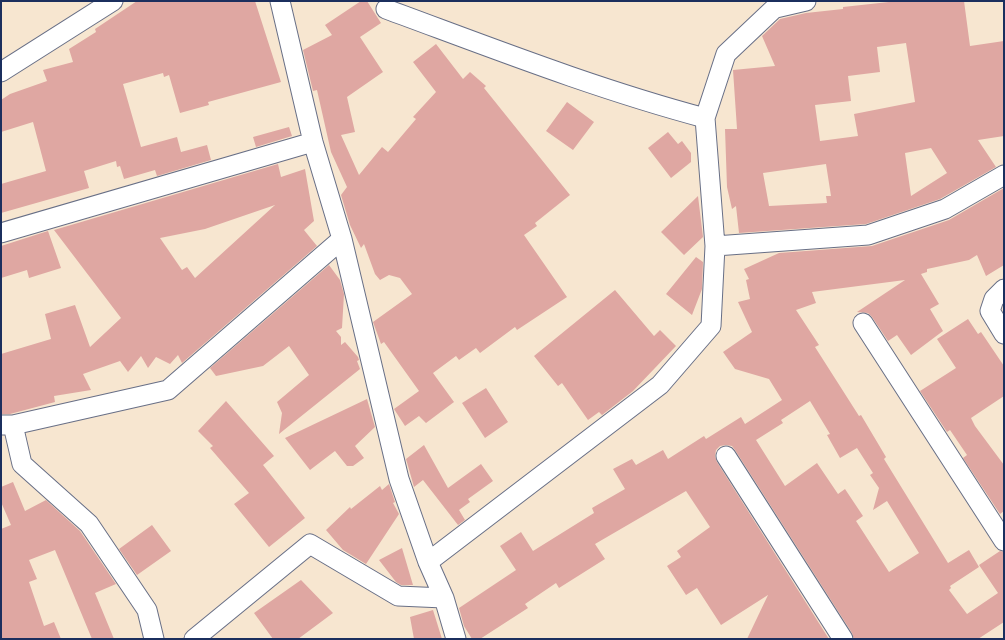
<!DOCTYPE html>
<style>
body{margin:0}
#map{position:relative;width:1005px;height:640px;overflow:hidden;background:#f7e6d0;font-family:Vollkorn,serif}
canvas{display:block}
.frame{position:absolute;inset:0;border:2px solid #1b2f5e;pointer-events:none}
</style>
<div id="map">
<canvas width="1005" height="640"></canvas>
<div class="frame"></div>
</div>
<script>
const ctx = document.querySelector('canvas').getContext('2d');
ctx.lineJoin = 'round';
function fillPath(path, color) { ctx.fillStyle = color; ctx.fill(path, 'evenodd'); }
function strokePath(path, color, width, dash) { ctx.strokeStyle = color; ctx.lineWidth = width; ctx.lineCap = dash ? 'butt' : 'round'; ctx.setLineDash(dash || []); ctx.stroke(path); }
const building = new Path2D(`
 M137,1h118l26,81 -73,20 1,3 -29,8 -11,-38 -5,2 -1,-4 -40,11 18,63 36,-10 4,15 26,-7 4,15 -54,16 -2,-6 -31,9 -4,-13 -3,1 -1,-6 -32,10 5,17 -88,25v-29l45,-13 -13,-49 -32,10v-32l9,-6 37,-13 -4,-11 30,-8 -4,-13 27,-17 -1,-3z
 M361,1h6l14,22 -21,14 23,35 -36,25 8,35 -14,3 18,40 23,-28 6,5 28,-33 -3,-2 23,-25 -23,-30 23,-18 27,35 7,-7 16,14 -2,2 86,107 -35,28 2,3 -13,9 43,62 -50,33 -2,-3 -35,26 -4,-5 -17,12 -3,-4 -23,17 21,29 -28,21 -7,-7 -14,10 -11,-17 25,-18 -35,-49 -3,2 -8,-22 39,-28 -12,-16 -11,-3 -9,5 -5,-6 -11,-30 -3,4 -11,-23 -9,-30 6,-8 -16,-35 -14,-62 -4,1 -10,-41 29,-15 -7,-10z
 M898,1h66l6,45 34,-5v95l-26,4 18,27 -56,32 -74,25 -127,9 -3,-27 -4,3 -5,-22 -2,-58h12l-4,-59 42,-4 -13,-30 18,-17 26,-6 37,-4v-2zM906,43l9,59 -61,12 4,22 -38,5 -5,-36 36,-4 -3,-25 32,-4 -3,-25zM931,148l16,25 -36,23 -6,-43zM826,164l5,32h-5l1,7 -58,3 -6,-33z
 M567,102l27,20 -21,28 -27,-19z
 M289,127l3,9 -36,11 -3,-10z
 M668,132l10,12 4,-3 9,12v9l-20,16 -23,-30z
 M278,164l3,13 24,-8 9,52 -10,9 13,16 -135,117 -4,-8 -8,9 -14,-7 -8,11 -7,-12 -13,16 -8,-11 -37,13 8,16 -37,6 1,6 -45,12h-9v-60l50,-15 -6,-25 30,-9 15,42 31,-29 -67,-88zM275,205l-80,73 -8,-11 -5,3 -22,-32 45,-9z
 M1004,188v77l-18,11 -9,-21 -8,5 -42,9v3l-6,2 18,30 -9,5 13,22 -32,24 -14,-20 -9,6 -16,-24 -4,-4 -11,-1 48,-32 -93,12 4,11 -20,7 23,35 -4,2 44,69 2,-1 25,42 -2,2 64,104 21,-13 10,17 -29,19 1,2 -2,2 18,24 31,-21 -19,-28 21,-14 4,1v70l-26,17h-124l-2,-6 -117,-183 -3,-4 -6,-1 -6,1 -4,4 -1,6 2,6 112,177h-82l21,-44 -47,30 -24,-37 -11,7 -19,-29 14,-9 -4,-6 33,-24 -24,-36 -91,53 10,15 -46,29 -3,-5 -31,21 3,4 -48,31h-8l-8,-13 -5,-18 57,-38 -16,-24 21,-14 12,19 61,-38 -2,-5 33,-19 -12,-20 19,-10 4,6 27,-15 5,9 36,-23 2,3 35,-22 4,7 37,-24 -13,-21 -34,-10 -12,-17 29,-20 -14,-30 12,-3 -4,-19 3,-1 -5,-10 35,-16 93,-7 77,-26zM810,401l20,33 -3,1 13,23 17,-10 16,25 -3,2 9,13 -6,22 14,-9 32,52 -30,19 -33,-51 7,-5 -18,-27 -7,5 -21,-31 -32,23 -29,-46 27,-17 -2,-3z
 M698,196l5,41 -19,18 -23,-23z
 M48,231l13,37 -32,10 -2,-8 -26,8v-32z
 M696,257l7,5 -1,27 -10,26 -26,-21z
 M329,265l11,15 4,14 -2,34 -6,3 5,6v8l4,-3 13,15 1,3 -2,1 3,8 -81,65 3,-21 -5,-11 32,-27 -20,-29 -26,20 -47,10 -6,-8z
 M615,290l39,46 6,-6 16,16 -43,45 -31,24 -3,-3 -11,8 -26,-37 -4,3 -24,-30z
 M968,319l10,15 3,-2 23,34v30l-33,22 4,8 29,39v46l-4,3 -37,-56 4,-3 -17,-25 -3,2 -27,-41 36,-23 -19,-29z
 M486,388l22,34 -23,16 -23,-35z
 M367,399l8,28 -20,19 9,12 -11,8h-6l-12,-15 -25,19 -25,-32z
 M226,401l48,55 -11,9 42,53 -36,29 -35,-43 15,-11 -39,-45 3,-2 -15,-15z
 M424,445l24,43 33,-24 12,17 -25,18 2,3 -11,8 6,10 -7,5 -35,-45 -9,7 -8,-28z
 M13,482l12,29 21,-11 34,31 36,53 -21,9 19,46h-22l-37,-89 -26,10 8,19 -8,3 15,44 10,-4 7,17h-60v-110l10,-4 -10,-23v-15z
 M389,484l6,18 -2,1 6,11 -33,50 -23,-14 -17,-20 24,-23 1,2 29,-23 2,4z
 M152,525l19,26 -34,24 -18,-26z
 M402,548l11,37h-12l-5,-3 -17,-22z
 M301,580l32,33 -35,26h-25l-19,-26z
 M433,610l9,29h-28l-4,-22z`);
const minor = new Path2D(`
 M280,1l33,141 29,97 57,240 29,83 16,36 12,41
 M776,8l30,-7
 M386,9c106,39 210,80 319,109
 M1,72l112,-71
 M1,233l312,-91
 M715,246l153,-11 77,-26 59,-34
 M1004,289l-10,10 -4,12 14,23
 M863,323l141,218
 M1,425h12l155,-35 174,-151
 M13,425l9,39 67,60 58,86 7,29
 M726,456l117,183
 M428,562l232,-177 51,-59 4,-80 -10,-128 21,-64 56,-53
 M194,639l116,-95 88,52 46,2`);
fillPath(building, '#dfa7a2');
strokePath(minor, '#686f86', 21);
strokePath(minor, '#fff', 19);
</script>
